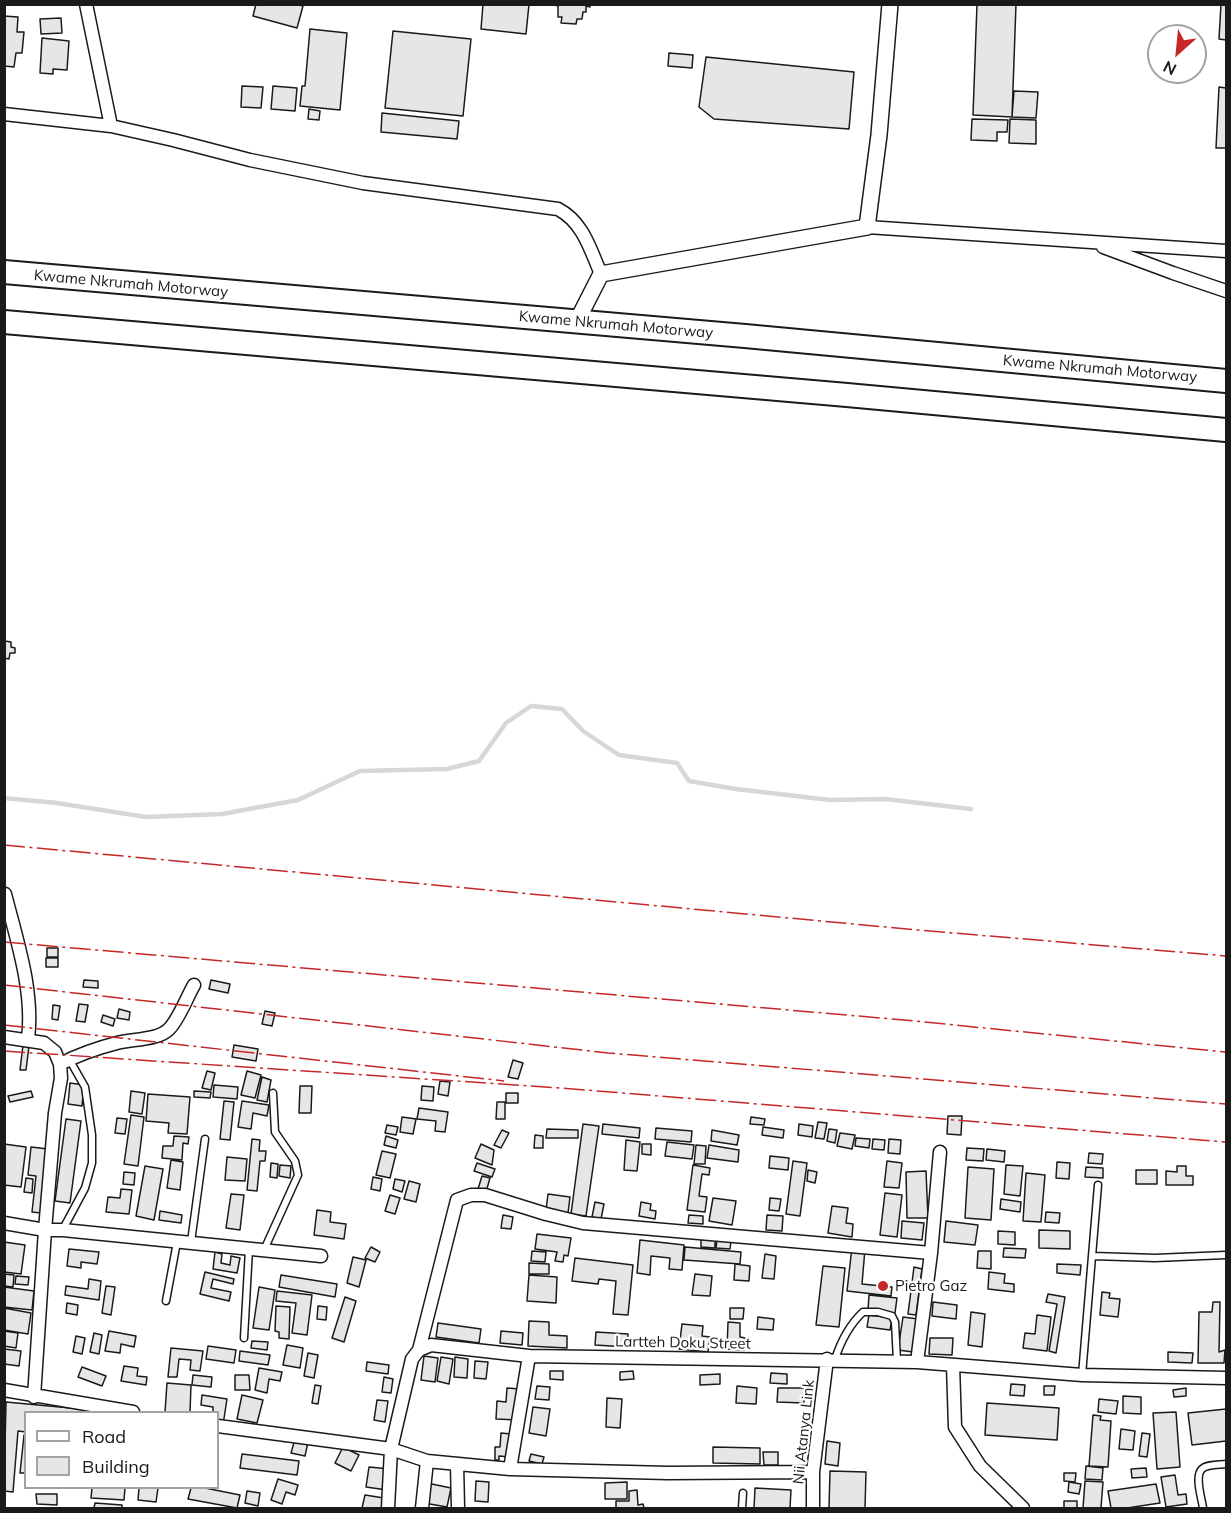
<!DOCTYPE html>
<style>
body{margin:0}
#map{position:relative;width:1231px;height:1513px;overflow:hidden;background:#fff;font-family:Mulish,sans-serif}
canvas{display:block}
.frame{position:absolute;inset:0;border:6px solid #1a1a1a;pointer-events:none}
.legend{position:absolute;left:24px;top:1411px;width:195px;height:78px;box-sizing:border-box;background:#fff;border:2px solid #a3a3a3;margin:0;padding:8px 10px;list-style:none;font-size:18px;color:#1a1a1a}
.legend li{display:flex;align-items:center;gap:12px;height:30px}
.legend b{width:30px;border:2px solid #a3a3a3}
.north{position:absolute;left:1147px;top:24px;width:60px;height:60px;box-sizing:border-box;background:#fff;border:2px solid #a3a3a3;border-radius:50%;rotate:207deg;font-size:16px;font-weight:700;line-height:24px;text-align:center;color:#1a1a1a}
.north::after{content:'';display:block;margin:auto;width:21px;height:27px;background:#c62828;clip-path:polygon(50% 0,100% 100%,50% 72%,0 100%)}
</style>
<div id="map">
<canvas width="1231" height="1513"></canvas>
<div class="frame"></div>
<ul class="legend">
<li><b style="height:8px;background:#fff"></b>Road</li>
<li><b style="height:16px;background:#e6e6e6"></b>Building</li>
</ul>
<div class="north">N</div>
</div>
<script>
const ctx = document.querySelector('canvas').getContext('2d');
ctx.lineJoin = 'round';
function strokePath(path, color, width, dash) { ctx.strokeStyle = color; ctx.lineWidth = width; ctx.lineCap = dash ? 'butt' : 'round'; ctx.setLineDash(dash || []); ctx.stroke(path); }
function fillPath(path, color) { ctx.fillStyle = color; ctx.fill(path, 'evenodd'); }
function label(font, color, halo, rows, align = 'center') {
  ctx.font = font + ' Mulish,sans-serif'; ctx.lineWidth = 4.5; ctx.setLineDash([]); ctx.textBaseline = 'middle'; ctx.strokeStyle = halo; ctx.fillStyle = color; for (const [text, x, y, turn = 0] of rows) {
    ctx.save(); ctx.translate(x, y); ctx.rotate((+turn || 0) * Math.PI / 180); ctx.textAlign = isNaN(turn) ? turn : align; if (halo) ctx.strokeText(text, 0, 0); ctx.fillText(text, 0, 0); ctx.restore();
  }
}
const stream = new Path2D(`
 M4,798l53,5 89,14 76,-3 76,-14 62,-29 87,-2 32,-8 27,-38 25,-17 31,3 21,22 36,24 58,8 12,18 47,8 94,11 55,-1 86,10`);
const building = new Path2D(`
 M256,4h39l8,2 -6,22 -44,-12z
 M483,4h46l-3,30 -45,-5z
 M551,4h39v3l-4,-1v6h-3l-1,7h-5l-1,5 -15,-1 1,-6h-4v-11z
 M977,4h39l-4,113 -39,-2z
 M1221,4h5v36l-7,-1z
 M4,16l14,1 -1,15h7l-2,21h-6l-2,14 -10,-1z
 M61,18l1,15 -21,1 -1,-15z
 M310,29l37,4 -7,77 -40,-4 2,-20h3z
 M393,31l78,8 -8,77 -78,-8z
 M42,38l27,3 -2,29 -14,-1v5l-13,-1z
 M669,53l24,2 -1,13 -24,-2z
 M706,57l148,15 -5,57 -135,-10 -15,-12z
 M242,86l21,1 -2,21 -20,-1z
 M273,86l24,2 -2,23 -24,-2z
 M1219,87l7,1v60h-10z
 M1014,91l24,1 -2,26 -24,-1z
 M309,109l11,2 -1,9 -11,-1z
 M382,113l77,8 -2,18 -76,-7z
 M972,119l36,1 -1,12h-10v9l-26,-1z
 M1010,119l26,1v24l-27,-1z
 M5,641l6,1v5l4,1v5h-5l-1,6 -5,-1z
 M47,948h11v9h-11z
 M46,958h12v9h-12z
 M84,980l14,1v7l-15,-1z
 M211,980l19,4 -2,9 -19,-4z
 M79,1004l9,1 -3,17 -9,-1z
 M53,1005l7,1 -2,14 -6,-1z
 M119,1009l11,3 -1,8 -12,-2z
 M265,1011l10,2 -3,13 -10,-2z
 M103,1015l12,4 -2,7 -12,-4z
 M23,1045l6,1 -3,24h-6z
 M234,1045l24,4 -2,12 -24,-4z
 M513,1060l10,3 -5,16 -10,-2z
 M207,1071l8,2 -4,17 -9,-2z
 M247,1071l14,4 -6,23 -14,-3z
 M262,1077l9,3 -4,22 -10,-2z
 M440,1081l10,1 -2,14 -10,-2z
 M70,1083l14,2 -2,21 -14,-2z
 M214,1085l24,2 -1,12 -24,-2z
 M300,1086h12l-1,27h-12z
 M422,1086l12,1 -1,14 -12,-1z
 M31,1091l2,6 -23,5 -2,-6z
 M131,1091l14,2 -3,21 -13,-2z
 M194,1091l17,1 -1,6 -16,-1z
 M506,1093h12v10h-12z
 M148,1094l42,3 -3,37 -19,-1 1,-10 -23,-2z
 M224,1101l10,1 -4,38 -10,-1z
 M242,1101l27,4 -2,11 -14,-3 -2,16 -13,-2z
 M497,1102h8v17h-9z
 M419,1108l29,4 -3,20 -10,-1 1,-10 -19,-2z
 M131,1115l13,2 -6,49 -14,-2z
 M948,1116h14l-1,19 -14,-1z
 M402,1117l14,2 -3,15 -13,-2z
 M751,1117l14,2 -1,6 -14,-1z
 M117,1118l10,1 -2,15 -10,-1z
 M66,1119l15,2 -11,82 -15,-2z
 M818,1122l9,1 -3,16 -9,-1z
 M583,1124l16,2 -13,90 -15,-2z
 M603,1124l37,4 -1,10 -37,-4z
 M799,1124l14,2 -1,11 -14,-2z
 M387,1125l11,2 -2,8 -11,-2z
 M763,1127l21,3 -1,8 -21,-3z
 M656,1128l36,3 -1,11 -36,-3z
 M547,1129l31,1v8h-32z
 M829,1129l8,1 -2,13 -8,-2z
 M502,1130l7,3 -8,15 -7,-3z
 M712,1130l27,5 -2,10 -26,-4z
 M840,1133l15,2 -3,14 -15,-3z
 M535,1135l8,1v12h-9z
 M174,1136l15,1 -1,7 -5,-1 -1,17 -20,-2 1,-12h10z
 M386,1136l12,4 -2,8 -12,-3z
 M856,1138l14,1 -1,9 -14,-2z
 M252,1139l8,1 -1,11h7l-1,10h-5l-3,30 -10,-1z
 M873,1139l12,1 -1,10 -12,-1z
 M889,1139l12,1 -1,14 -12,-1z
 M626,1140l14,2 -3,29 -13,-1z
 M667,1142l27,3 -2,14 -27,-3z
 M4,1144l22,3 -5,40 -17,-2z
 M481,1144l13,6 -2,15 -17,-7z
 M642,1144h9v11l-9,-1z
 M696,1145l10,1 -1,18h-11z
 M709,1145l30,5 -1,12 -31,-4z
 M31,1147l17,2 -7,64 -9,-1 4,-36 -8,-1z
 M967,1148l17,1 -1,12 -17,-1z
 M987,1149l18,2 -1,11 -18,-2z
 M382,1151l14,3 -6,24 -14,-3z
 M1089,1153l14,1 -1,10 -14,-1z
 M770,1156l19,2 -1,12 -19,-2z
 M227,1157l20,2 -2,22 -20,-1z
 M171,1160l12,2 -3,28 -13,-2z
 M793,1161l14,2 -7,53 -14,-2z
 M887,1161l15,2 -3,25 -15,-1z
 M1057,1162l13,1 -1,16 -13,-1z
 M271,1163l7,1 -1,14 -7,-1z
 M477,1163l18,6 -3,8 -18,-6z
 M280,1165l11,1 -1,12 -11,-2z
 M693,1165l17,3 -1,7 -7,-1 -3,22 8,1 -2,15 -18,-2z
 M1006,1165l17,1 -3,30 -16,-2z
 M145,1166l18,3 -9,51 -18,-4z
 M1177,1166h9v10h7v9h-27v-14l11,1z
 M968,1167l26,2 -3,51 -26,-2z
 M1086,1167l17,1v10l-18,-1z
 M808,1170l9,2 -2,11 -8,-2z
 M1136,1170h21v14h-21z
 M926,1171l2,47h-21l-1,-46z
 M124,1172l11,1 -1,12 -11,-1z
 M1026,1173l19,2 -4,47 -18,-1z
 M482,1176l8,2 -4,14 -8,-3z
 M373,1177l9,2 -2,12 -9,-2z
 M26,1178l7,1 -1,14 -8,-1z
 M395,1179l10,2 -3,11 -9,-3z
 M409,1181l11,3 -4,18 -12,-3z
 M121,1189l11,1 -3,24 -23,-2 2,-15 12,1z
 M885,1193l17,2 -5,42 -17,-2z
 M231,1194l13,1 -4,35 -14,-2z
 M548,1194l22,3 -2,16 -22,-3z
 M390,1195l10,3 -5,16 -10,-3z
 M713,1198l23,3 -4,24 -23,-4z
 M770,1198l11,1 -2,12 -10,-1z
 M1001,1199l20,3 -1,10 -20,-3z
 M595,1202l9,2 -3,15 -9,-2z
 M641,1202l10,2 -1,6 6,1 -1,8 -16,-3z
 M832,1206l16,2 -2,15 7,1 -1,13 -24,-4z
 M317,1210l14,2 -1,10 16,2 -2,15 -30,-4z
 M160,1211l22,4 -1,8 -22,-3z
 M1046,1212l14,1 -1,10 -14,-1z
 M503,1215l10,2 -2,12 -10,-1z
 M689,1215l14,1v8l-15,-1z
 M767,1215l16,1 -1,15 -16,-1z
 M902,1221l22,2 -2,17 -21,-2z
 M946,1221l32,4 -3,20 -31,-3z
 M1039,1230l31,1v18l-31,-1z
 M998,1231l17,1v13l-17,-1z
 M537,1234l34,4 -3,18 -4,-1 -1,7 -8,-1 2,-9 -22,-3z
 M701,1239l14,1v8l-14,-1z
 M640,1240l44,5 -2,25 -13,-1 1,-11 -19,-2 -1,19 -13,-2z
 M717,1240l14,1 -1,8 -14,-1z
 M4,1242l21,3 -4,29 -17,-2z
 M371,1247l9,5 -5,10 -10,-4z
 M685,1247l56,5 -1,12 -56,-4z
 M852,1247l13,2 -3,35 30,3 -1,9 -44,-5z
 M1004,1248l22,1 -1,9 -22,-1z
 M69,1249l30,3 -2,12 -16,-2v6l-14,-2z
 M532,1251l14,1 -1,10 -14,-1z
 M978,1251h13v18l-14,-1z
 M215,1252l7,2 -1,9 9,2 1,-9 9,2 -3,15 -24,-4z
 M765,1254l11,2 -2,23 -12,-1z
 M353,1257l13,3 -7,27 -12,-4z
 M575,1258l58,7 -5,50 -15,-1 3,-33 -17,-2 -1,5 -26,-3z
 M529,1263l20,1v10h-20z
 M735,1264l15,2 -1,15 -15,-1z
 M1057,1264l24,1 -1,10 -23,-2z
 M823,1266l22,2 -6,59 -23,-2z
 M914,1267l8,2 -6,46 -8,-1z
 M205,1272l29,7 -1,5 -20,-5 -2,9 20,4 -2,9 -29,-7z
 M989,1272l16,2 -1,9 10,1v8l-26,-3z
 M4,1274l10,1 -1,12 -9,-1z
 M695,1274l17,2 -2,20 -18,-1z
 M281,1275l56,9 -2,13 -56,-10z
 M529,1275l28,2 -1,26 -29,-2z
 M16,1276l13,1 -1,8 -13,-1z
 M89,1279l12,2 -2,19 -34,-5 1,-9 22,3z
 M106,1286l9,1 -4,28 -9,-2z
 M4,1287l30,4 -2,19 -28,-3z
 M259,1287l16,3 -6,40 -16,-2z
 M277,1291l35,4 -5,40 -15,-2 4,-30 -20,-2z
 M1102,1292l8,1 -1,5 11,1 -2,18 -18,-2z
 M1048,1294l17,3 -9,56 -7,-2 8,-47 -11,-2z
 M869,1295l28,3 -2,15 -27,-3z
 M345,1297l11,4 -12,41 -12,-4z
 M933,1302l24,3 -1,14 -24,-3z
 M1213,1302h7l-1,50 6,-2 -1,13h-26l1,-51h13z
 M67,1303l11,2 -1,10 -11,-2z
 M276,1306l14,1 -1,32 -10,-1v-6l-4,-1z
 M318,1306l9,1 -1,13 -9,-1z
 M4,1308l27,5 -3,21 -24,-4z
 M730,1308h14l-1,11h-13z
 M971,1312l14,2 -3,33 -14,-2z
 M869,1315l23,3 -2,12 -23,-3z
 M1037,1315l14,2 -4,34 -24,-3 2,-15 10,1z
 M758,1317l16,2 -1,11 -16,-1z
 M903,1317l15,2 -5,33 -15,-2z
 M529,1321l20,1v13l18,1v12l-39,-2z
 M728,1322l12,1v14l5,1 -1,12 -17,-1z
 M438,1323l43,6 -2,14 -43,-6z
 M682,1324l21,2 -1,10 8,1 -2,15 -29,-3z
 M4,1331l14,2 -2,15 -12,-2z
 M109,1331l27,5 -2,11 -13,-3 -1,9 -15,-2z
 M501,1331l22,2 -1,12 -22,-2z
 M596,1332l32,2 -1,13 -32,-2z
 M94,1333l8,2 -3,19 -9,-2z
 M76,1336l9,2 -3,16 -9,-2z
 M930,1338h23l-1,17 -23,-1z
 M252,1341l16,1 -1,8 -16,-2z
 M287,1345l16,3 -3,20 -17,-3z
 M208,1346l28,4 -2,13 -28,-4z
 M171,1348l32,3 -3,20 -10,-1 1,-10 -12,-1 -2,18h-9z
 M4,1349l17,2 -2,15 -15,-2z
 M240,1351l30,4 -2,10 -29,-4z
 M1168,1352l25,1 -1,10 -24,-1z
 M308,1353l10,2 -4,23 -10,-2z
 M424,1356l14,2 -3,24 -14,-2z
 M441,1357l12,2 -4,25 -12,-3z
 M455,1357l13,2 -1,19 -13,-1z
 M475,1361l13,1 -2,17 -12,-1z
 M367,1362l22,3 -1,9 -22,-3z
 M124,1366l14,2 -1,8 10,1 -1,8 -25,-4z
 M82,1367l24,9 -4,10 -24,-9z
 M259,1368l23,4 -2,9 -11,-2 -2,14 -12,-3z
 M550,1371h13v9l-13,-1z
 M633,1371l1,8 -14,1v-8z
 M771,1373l16,1v10l-17,-1z
 M720,1374v10l-20,1v-10z
 M193,1375l19,2 -1,10 -19,-2z
 M235,1375h14l1,15h-15z
 M384,1377l9,2 -2,14 -9,-1z
 M167,1383l24,2 -1,27h-25z
 M1011,1384l14,1 -1,11 -14,-1z
 M315,1385l6,1 -3,18 -6,-1z
 M537,1386l13,1 -1,13 -14,-1z
 M737,1386l20,2 -1,16 -20,-1z
 M1044,1386h11l-1,9h-10z
 M507,1388l13,1 -3,31 -21,-1 1,-18 9,1z
 M778,1388h26v15l-27,-1z
 M1186,1388v8l-12,1 -1,-7z
 M202,1395l25,4 -4,26 -5,-1v-12h-5v-5l-12,-2z
 M242,1395l21,5 -6,23 -20,-4z
 M1123,1396l18,1v17l-18,-1z
 M607,1398l15,1 -2,29 -14,-1z
 M1099,1399l19,2 -2,13 -18,-2z
 M377,1400l11,1 -3,21 -11,-2z
 M6,1402l86,8v2h-66v20l-8,-1 -5,61 -9,-1z
 M987,1403l72,5 -2,32 -72,-5z
 M533,1407l17,2 -4,27 -17,-3z
 M1226,1409v40v-8l-34,4 -4,-32z
 M1176,1412l4,55 -23,2 -4,-56z
 M1093,1415l8,1 -1,4 11,1 -3,46 -19,-1z
 M1121,1429l14,2 -2,19 -14,-1z
 M501,1433l10,1 -1,23 -11,-1v4h-4v-13h5z
 M1142,1433l8,1 -3,23 -8,-1z
 M24,1435h2v38h-6z
 M295,1439l13,3 -3,14 -14,-3z
 M827,1441l13,2 -2,23 -13,-2z
 M343,1447l16,8 -8,16 -16,-8z
 M713,1447l47,1v16l-47,-1z
 M763,1452h15v13h-14z
 M242,1454l57,7 -2,14 -57,-7z
 M531,1454l13,3 -2,7 -13,-3z
 M1086,1466l17,2 -1,12 -17,-1z
 M369,1467l21,2 -3,21 -21,-3z
 M1146,1468l1,9 -15,1 -1,-9z
 M830,1471l36,1 -1,36h-36z
 M1064,1473h12l-1,9 -11,-1z
 M1175,1475l3,20 8,-1 1,10 -21,3 -5,-30z
 M278,1479l20,6 -3,10 -9,-3 -4,12 -11,-4z
 M476,1481l13,1 -1,20 -13,-1z
 M1085,1481l18,1 -2,26h-18z
 M627,1482v17h-22v-16z
 M1069,1482l12,2 -2,10 -11,-2z
 M427,1483l24,5 -4,19 -23,-4z
 M1156,1484l4,19 -33,5h-16l-3,-17z
 M92,1488h33l-1,12 -33,-2z
 M139,1488h19l-2,14 -18,-2z
 M191,1488h14l35,7 -3,13 -49,-9z
 M755,1488l36,2 -1,18h-36z
 M637,1490l1,15 5,-1 1,4h-28v-7h13v-10z
 M247,1491l13,2 -2,13 -13,-3z
 M36,1494h21v11l-20,-1z
 M365,1495l19,3 -2,10h-20z
 M1064,1501h13v7h-13z
 M95,1503l27,2v3h-28z`);
const service = new Path2D(`
 M63,1229l22,-41 7,-25v-28l-7,-48 -16,-28
 M191,1242l14,-103
 M264,1250l34,-75 -3,-14 -20,-29 -2,-39
 M1093,1256l62,2 71,-3
 M166,1301l11,-59
 M244,1338l5,-89
 M835,1359c6,-18 14,-34 28,-47h15l14,4 3,6 2,39
 M1082,1375l16,-190
 M742,1508l1,-15
 M1203,1508c-1,-9 -9,-32 -1,-39 5,-5 18,-4 24,-5`);
const minor = new Path2D(`
 M86,4l25,122
 M4,114l107,12 62,14 77,20 113,23 195,26c25,13 32,40 43,65
 M867,227l359,24
 M1103,247l70,26 53,18
 M5,894c12,47 29,97 23,145
 M4,1037l40,6 11,9 5,12 1,14 -6,35 -10,117 -11,167
 M60,1064c18,-9 37,-16 57,-21 15,-4 42,-3 52,-14 10,-10 18,-32 25,-44
 M4,1223l41,7h18l258,26
 M419,1350l38,-150 14,-5h14l61,19 37,9 348,30
 M917,1362l14,-109 9,-101
 M953,1365l2,62 25,39 43,42
 M4,1390l129,22
 M218,1426l173,23 36,12 83,8 158,4 145,-1
 M457,1464l1,44
 M510,1469l19,-113
 M388,1508l3,-59 21,-90 7,-9 12,-5 98,11 388,6 165,13 144,3
 M422,1508l5,-47
 M813,1508v-36l14,-113`);
const tertiary = new Path2D(`
 M576,323l25,-49 266,-47 12,-92 11,-131`);
const motorway = new Path2D(`
 M4,272l741,64 481,45
 M4,322l843,73 379,35`);
const power = new Path2D(`
 M4,845l914,85 308,26
 M4,942l900,78 322,32
 M4,985l604,68 618,51
 M4,1025l500,56
 M4,1051l557,37 665,54`);
const markers = [
 [883,1286,6,"#c62828"]
];
const streetNames = [
 ["Kwame Nkrumah Motorway",131,284,5],
 ["Kwame Nkrumah Motorway",616,325,5],
 ["Kwame Nkrumah Motorway",1100,369,5],
 ["Lartteh Doku Street",683,1343,1],
 ["Nii Atanya Link",804,1432,-84]
];
const poiNames = [
 ["Pietro Gaz",895,1286]
];
strokePath(stream, '#d7d7d7', 4.5);
fillPath(building, '#e6e6e6');
strokePath(building, '#1a1a1a', 1.5);
strokePath(service, '#1a1a1a', 9);
strokePath(minor, '#1a1a1a', 15);
strokePath(tertiary, '#1a1a1a', 18);
strokePath(motorway, '#1a1a1a', 26);
strokePath(service, '#fff', 6);
strokePath(minor, '#fff', 12);
strokePath(tertiary, '#fff', 15);
strokePath(motorway, '#fff', 22);
strokePath(power, '#c62828', 1.5, [21, 4.5, 3, 4.5]);
for (const [x, y, r, color] of markers) { const dot = new Path2D(); dot.arc(x, y, r, 0, 2 * Math.PI); ctx.fillStyle = color; ctx.fill(dot); strokePath(dot, '#fff', 2); }
label('15px', '#1a1a1a', '#fff', streetNames);
label('15px', '#1a1a1a', '#fff', poiNames, 'left');
</script>
